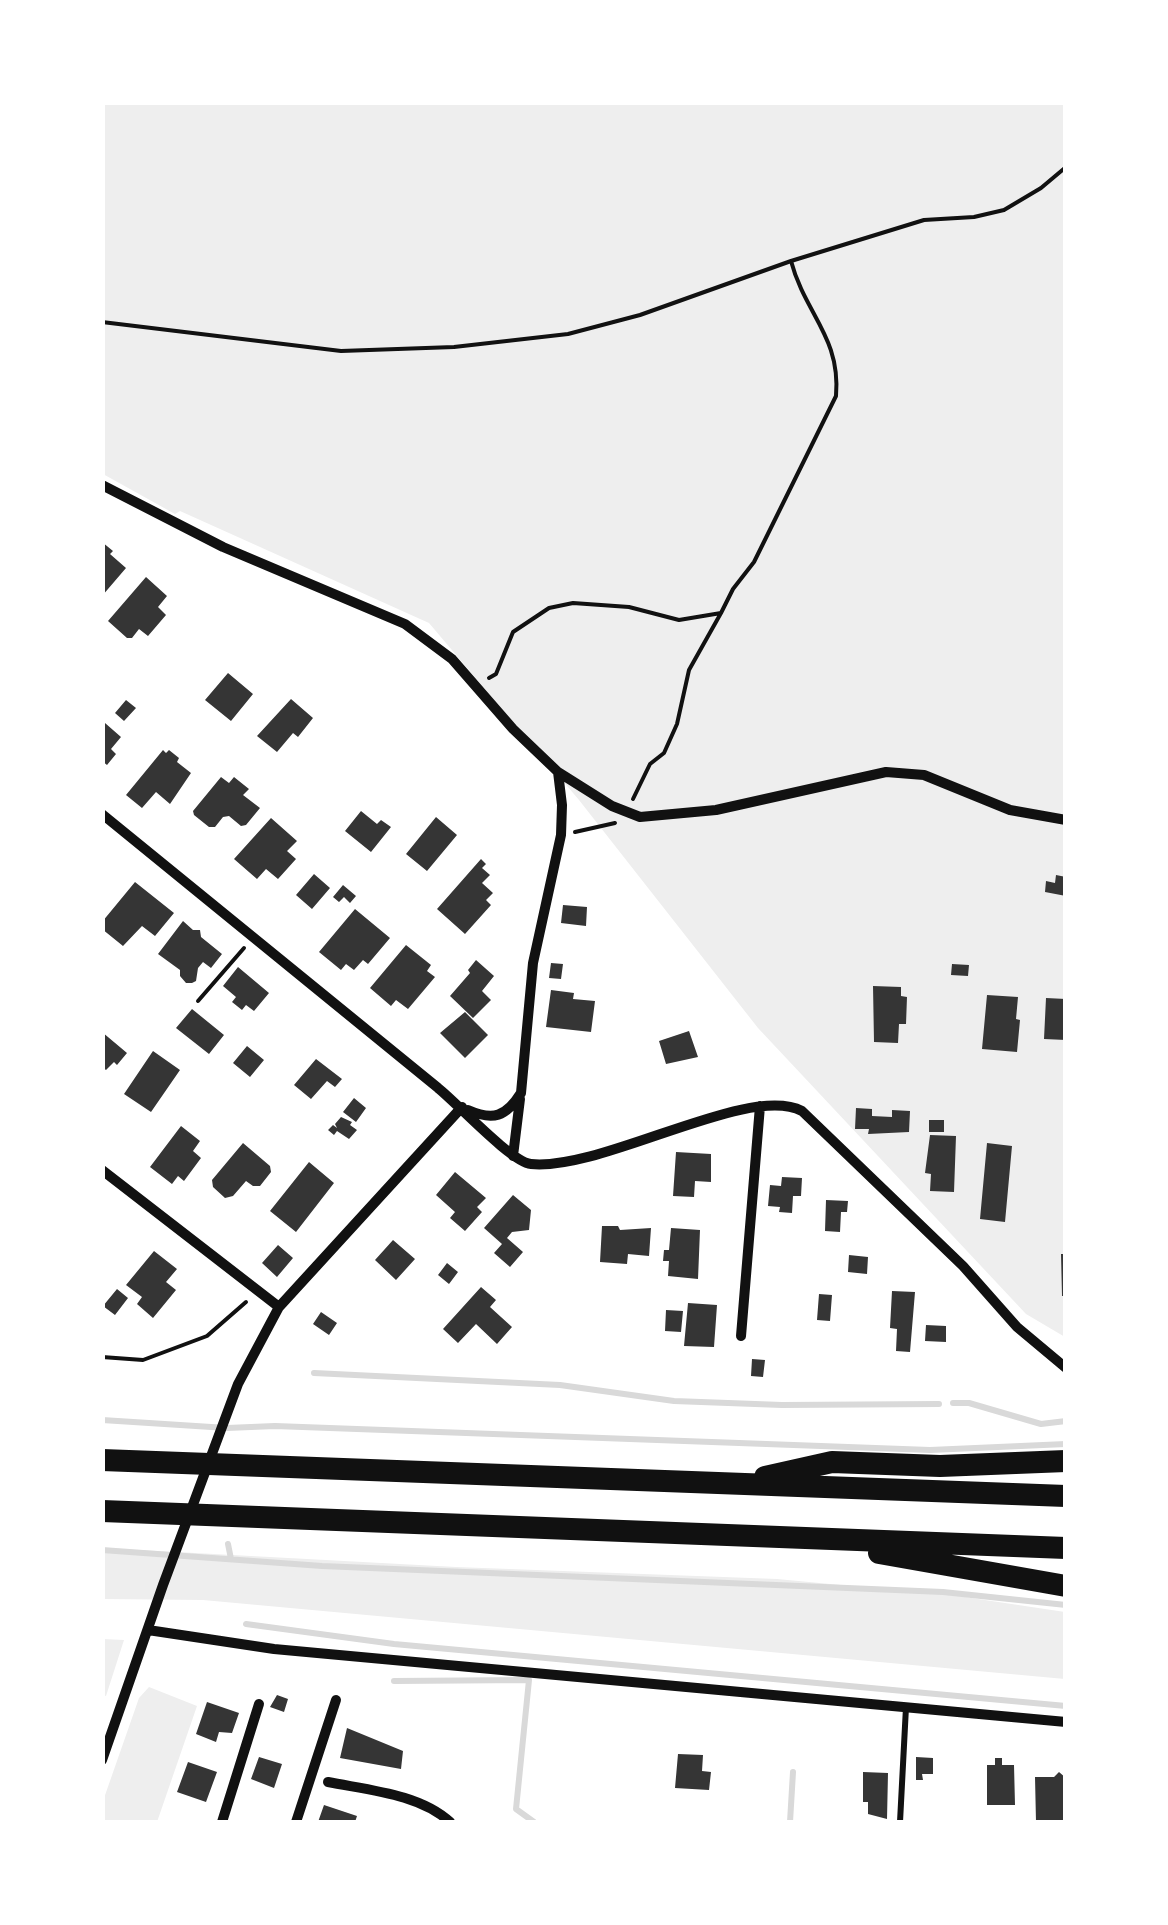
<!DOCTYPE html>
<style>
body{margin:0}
#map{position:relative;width:1168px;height:1925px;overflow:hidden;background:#fff;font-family:"Source Sans 3",sans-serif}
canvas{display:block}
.frame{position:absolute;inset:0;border:105px solid #fff;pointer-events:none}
</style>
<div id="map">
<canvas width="1168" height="1925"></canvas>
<div class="frame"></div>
</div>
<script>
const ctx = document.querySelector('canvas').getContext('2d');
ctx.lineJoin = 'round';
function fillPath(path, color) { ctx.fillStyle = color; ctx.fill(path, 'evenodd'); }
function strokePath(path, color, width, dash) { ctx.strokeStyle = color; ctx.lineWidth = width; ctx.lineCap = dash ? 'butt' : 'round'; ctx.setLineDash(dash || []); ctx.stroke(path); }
const green = new Path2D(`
 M102,103h963v1234l-39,-23 -268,-286 -179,-228 -150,-177 -249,-112 -5,3 -72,-40z
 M102,1548l354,19 321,12 181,17 107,16v67l-862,-79 -100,-1z
 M102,1639l22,1 -18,56 -3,-1z
 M149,1687l48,19 -40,116h-54v-21l36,-103z`);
const stream = new Path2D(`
 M314,1373l246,12 114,16 108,4 157,-1
 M953,1403h16l72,21 25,-3
 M102,1420l125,8 48,-2 655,24 136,-6
 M228,1544l3,15
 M102,1550l220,16 621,26 123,13
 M246,1624l148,20 672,62
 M394,1681l135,-1 -13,129 18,13
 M790,1822l3,-50`);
const building = new Path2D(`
 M102,542l11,9 -3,3 16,14 -24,28z
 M146,577l21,19 -9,11 8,8 -18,21 -9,-7 -7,9h-5l-19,-17z
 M228,673l25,21 -22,27 -26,-21z
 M291,699l22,19 -15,19 -5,-4 -16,19 -20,-16z
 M126,700l10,8 -12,13 -9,-8z
 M105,723l16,14 -10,12 5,5 -9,11 -5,-4z
 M163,750l3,3 3,-3 10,8 -2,4 14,11 -21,31 -14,-12 -14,16 -16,-13z
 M221,777l8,6 5,-6 15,12 -6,6 17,13 -14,17 -5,1 -12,-10 -6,1 -8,10h-6l-15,-12 -1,-4z
 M361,811l16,13 4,-4 10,7 -20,25 -26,-21z
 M436,817l21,18 -30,36 -21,-17z
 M271,818l26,23 -10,10 9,8 -18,20 -12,-10 -9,10 -23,-20z
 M481,859l5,5 -4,4 8,7 -8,8 11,10 -7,7 5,5 -26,29 -28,-25z
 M314,874l16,14 -18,21 -16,-14z
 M1056,875l10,2v19l-21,-4 1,-11 9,2z
 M135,882l39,31 -19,23 -13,-10 -19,20 -21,-17v-7z
 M343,885l13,11 -6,7 -6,-6 -5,5 -6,-5z
 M563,905l24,2 -1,19 -25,-3z
 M355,909l35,29 -22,26 -5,-4 -9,10 -8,-6 -5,6 -22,-18z
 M183,921l10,9h7l1,7 21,17 -11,14 -8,-6 -5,6 -2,13 -4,2h-6l-6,-7v-6l-22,-16z
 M406,945l25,20 -4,6 8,6 -27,32 -12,-9 -5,6 -21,-18z
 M476,960l18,16 -12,15 9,9 -18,18 -23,-22 20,-23 -2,-3z
 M551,963l12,1 -2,15 -12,-1z
 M952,964l17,1 -1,11 -17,-1z
 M238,967l31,26 -15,18 -8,-6 -4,5 -10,-8 4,-5 -13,-11z
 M873,986l28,1v9l6,1 -1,27h-7l-1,19 -24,-1z
 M551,990l23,3 -1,6 22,2 -4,31 -45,-5z
 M987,995l31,2 -2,22 4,1 -3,32 -35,-3z
 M1046,998l20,1v41l-22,-1z
 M192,1009l32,26 -15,19 -33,-26z
 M465,1012l23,23 -23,23 -25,-25z
 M689,1031l9,26 -32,7 -7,-23z
 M102,1032l25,21 -10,12 -3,-3 -8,8 -4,-3z
 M247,1046l17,14 -14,17 -17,-14z
 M153,1051l27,19 -29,42 -27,-18z
 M316,1059l26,20 -7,8 -8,-6 -16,18 -17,-14z
 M354,1098l12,10 -10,14 -13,-10z
 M856,1108l16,1v7l20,1v-7l18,1 -1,21 -41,2 1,-5h-14z
 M341,1117l11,5 -2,3 7,5 -8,9 -12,-8 -3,4 -6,-5 5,-5 4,3 -2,-4z
 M929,1120h15v12h-15z
 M181,1126l19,15 -7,10 8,7 -17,23 -6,-5 -6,8 -22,-17z
 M930,1135l26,1 -2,56 -24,-1 1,-17 -6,-1z
 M243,1143l27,23 1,6 -11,14h-7l-7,-5 -13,15 -8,2 -12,-11 -1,-7z
 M987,1143l25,3 -7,76 -25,-3z
 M676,1152l35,2v28l-16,-1 -1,16 -21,-1z
 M309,1162l25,21 -38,49 -26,-21z
 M455,1172l31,26 -9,9 5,5 -17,19 -15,-13 5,-6 -19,-17z
 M782,1177l20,1 -1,18h-8l-1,17 -13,-1 1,-5 -12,-1 2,-21 11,1z
 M513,1195l18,15 -2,20 -17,2 -5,6 16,14 -13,15 -16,-14 8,-9 -18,-16z
 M826,1200l22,1 -1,11h-6l-1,20 -15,-1z
 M602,1226h16l2,4 31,-2 -2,28 -21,-2 -1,10 -27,-2z
 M671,1228l29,2 -2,49 -30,-3 1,-15h-6l1,-11h5z
 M393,1240l22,19 -19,21 -21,-20z
 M278,1245l15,13 -16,19 -15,-14z
 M154,1251l23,18 -11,13 10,8 -23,28 -16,-14 5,-7 -16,-12z
 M1061,1254h5v42h-4z
 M849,1255l19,2 -1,17 -19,-2z
 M447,1263l11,9 -9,12 -11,-9z
 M481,1287l15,13 -6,7 22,20 -15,17 -21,-20 -18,19 -15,-14z
 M117,1289l11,9 -13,17 -12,-9z
 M892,1291l23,1 -5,60 -14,-1 1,-22 -7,-1z
 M819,1294l13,1 -2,26 -13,-1z
 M688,1303l29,2 -3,42 -30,-1z
 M666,1310l17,1 -2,21 -16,-1z
 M321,1312l16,11 -8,12 -16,-11z
 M926,1325l20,1v16l-21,-1z
 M752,1359l13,1 -2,17 -12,-1z
 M277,1695l11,4 -4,13 -14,-5z
 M207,1702l32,11 -7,20 -13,-1 -3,10 -20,-8z
 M347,1728l56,23 -2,18 -61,-11z
 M678,1754l25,1 -1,16 9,1 -2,18 -34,-2z
 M259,1757l23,7 -8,24 -23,-9z
 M916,1757l17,1v16h-11l1,6h-7z
 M995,1758h7v7h12l1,40h-28v-40h8z
 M188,1762l29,10 -11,30 -29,-10z
 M863,1772l25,1 -1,46 -19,-5v-12h-5z
 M1059,1772l7,6 -1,44h-29l-1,-45h19z
 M324,1805l33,11 -2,6h-37z`);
const path = new Path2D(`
 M102,322l239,29 113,-4 114,-13 72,-19 151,-54 133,-41 50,-3 30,-7 37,-22 25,-21
 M489,678l7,-4 17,-42 36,-24 24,-5 56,4 50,13 42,-7 12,-24 21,-27 82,-166c5,-59 -31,-82 -45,-135
 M633,799l17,-35 14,-11 13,-29 12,-54 32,-57
 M575,832l40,-9
 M198,1001l46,-53
 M102,1357l41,3 64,-24 39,-34`);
const service = new Path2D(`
 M900,1822l6,-115`);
const minor = new Path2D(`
 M102,485l121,62 182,77 47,35 61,70 45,43 54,34 28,11 76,-7 170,-38 38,3 86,35 56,10
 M102,814c112,92 224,183 336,274 19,15 73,74 93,76 72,7 217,-81 271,-53l161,155 54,61 49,41
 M468,1110c25,11 38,7 53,-17l12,-130 28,-128 1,-30 -4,-33
 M513,1156l7,-57
 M102,1170l177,137
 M741,1336l19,-230
 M148,1630l126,19 792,73
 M102,1760l61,-175 75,-201 41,-77 183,-200
 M328,1782c40,8 92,12 122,40
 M222,1822l37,-118
 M296,1822l40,-122`);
const trunk = new Path2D(`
 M102,1460l964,36
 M765,1477l67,-15 108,4 126,-5
 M102,1511l964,37
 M879,1553l187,33`);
fillPath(green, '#eee');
strokePath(stream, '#d9d9d9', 6);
fillPath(building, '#353535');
strokePath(path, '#111', 4);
strokePath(service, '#111', 6);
strokePath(minor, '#111', 10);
strokePath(trunk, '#111', 22);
</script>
